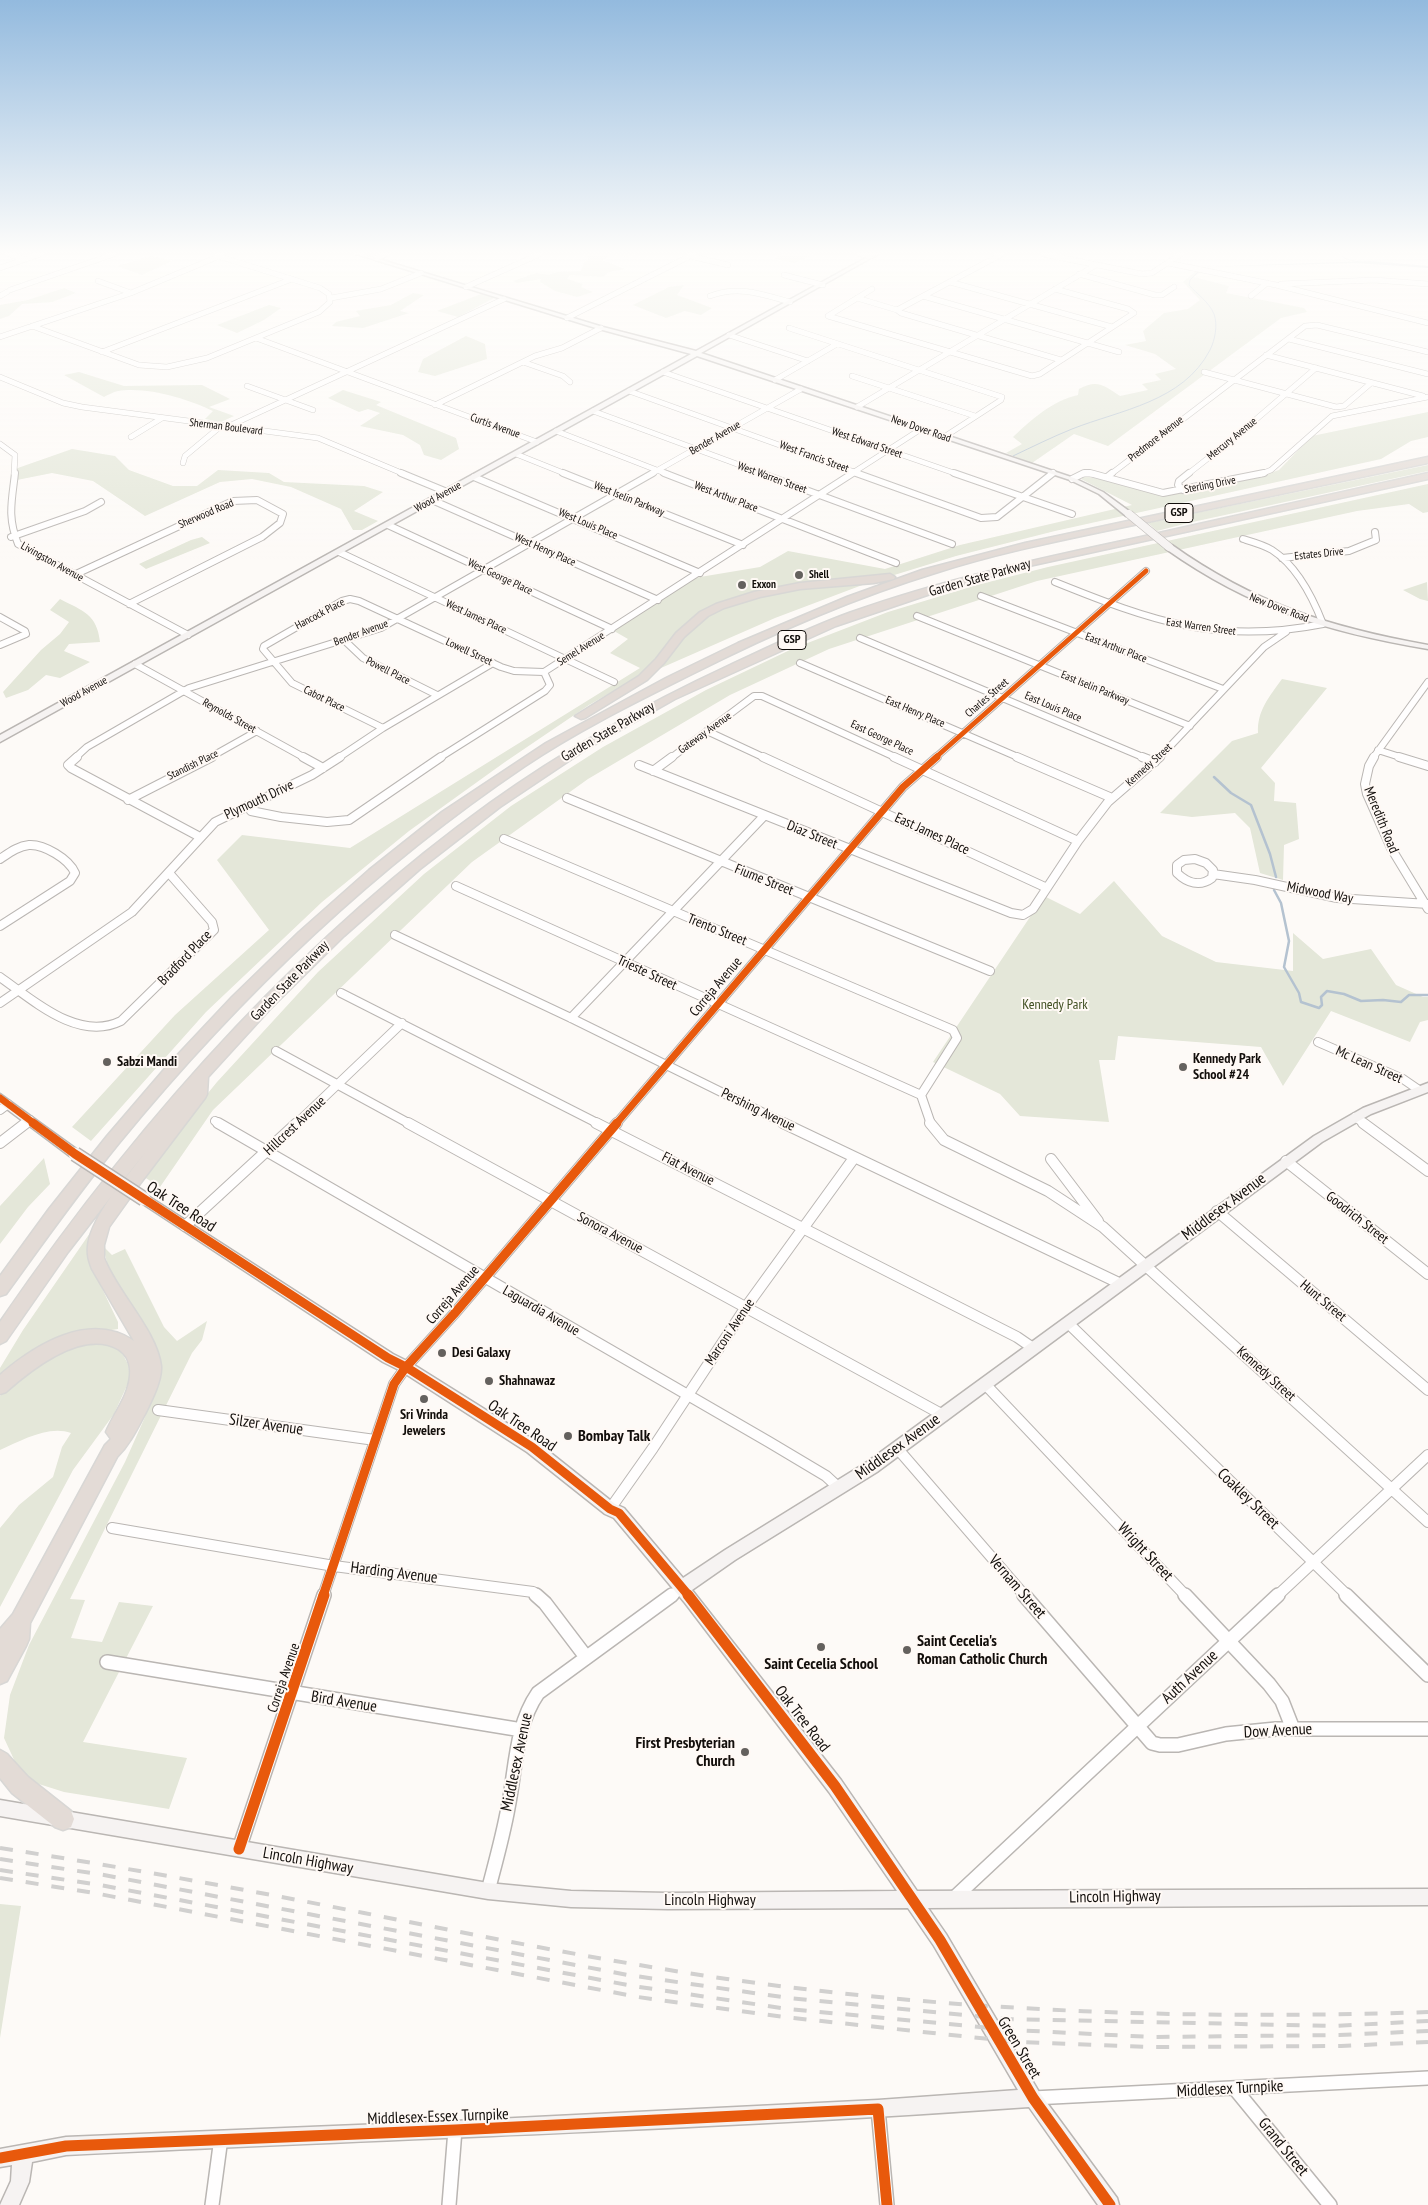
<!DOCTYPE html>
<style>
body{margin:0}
canvas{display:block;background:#fdfaf7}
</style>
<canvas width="1428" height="2205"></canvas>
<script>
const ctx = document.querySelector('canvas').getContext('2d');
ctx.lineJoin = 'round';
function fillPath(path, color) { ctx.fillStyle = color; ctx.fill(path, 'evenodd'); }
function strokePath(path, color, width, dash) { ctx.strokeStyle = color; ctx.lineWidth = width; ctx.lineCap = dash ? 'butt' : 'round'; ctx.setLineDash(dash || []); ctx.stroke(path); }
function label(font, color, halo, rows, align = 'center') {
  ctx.font = font + ' "PT Sans Narrow",sans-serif'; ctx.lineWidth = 4; ctx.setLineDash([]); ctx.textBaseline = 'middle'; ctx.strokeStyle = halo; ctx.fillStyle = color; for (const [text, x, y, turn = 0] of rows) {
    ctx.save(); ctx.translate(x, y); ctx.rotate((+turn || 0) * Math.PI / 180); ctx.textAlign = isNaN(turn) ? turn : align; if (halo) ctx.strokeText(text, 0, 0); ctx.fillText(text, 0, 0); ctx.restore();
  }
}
const green = new Path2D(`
 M584,254h52l-8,3 -14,-3 -12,6 23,9 -16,3 -6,5 -33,-2 -3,4 16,5 -2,3 12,5 -16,5 -22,-6 -15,-9 1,-3 -24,4 -4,-2 23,-8 12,2 9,-3 24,-1 3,-9 6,-4z
 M784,254h29l-18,9 -21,-4z
 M152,256l20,5 -30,14 -25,-9z
 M1197,270l5,1 -8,6 35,9 -3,7 78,15 3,4 -26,6 -173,128 -34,-12 -42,29 -26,-10 16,-9 -9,-7c19,-18 39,-36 65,-42l1,-6c18,-10 25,-4 41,7l28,-6 -6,-6 19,-4 -6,-6 21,-5 -21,-15 -30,-9 21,-4 -3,-10 21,-18 24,-4 12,-9 -17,-18z
 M684,285l-7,10 35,13 -11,7 -16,-4 -19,7 -33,-13 36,-18z
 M64,288l12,5 -24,9 -30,2 -13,12 -9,3v-14l28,-5z
 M413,293l11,2 -24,16 9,2 -46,15 -31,-2 4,-4 24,-6 -4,-5 35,-6z
 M481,294l15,3 -38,20 -21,-6z
 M269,305l12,3 -17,12 -27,13 -20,-8z
 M466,336l19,8 2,15 -52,17 -17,-4 5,-13z
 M79,372l45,14 78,-1 28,14 -21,8 25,9 -13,6 -16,-3 8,-8c-24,-12 -67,-25 -95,-20 -5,1 -10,4 -14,6l-40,-22z
 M343,390l38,12 -5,3 80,33 3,11 -18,11 -17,-5 -4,-10 -17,-10 -43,-9 20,-13 -12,-4 -9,3 -31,-14z
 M1428,412v25l-17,4 -30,18 -326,72 -99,25 -91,28 -90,34 -146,64 -40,23 -84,57 -96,69 -87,71 -116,110 -115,129 -19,-14 103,-112 94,-85 -52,-70 25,-25 108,13 290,-180 -30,-15 18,-14 -14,-8 80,-53 66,-11 28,-16 97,18 75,-24 172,-40 -51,-26 4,-3 80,17 87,-14 27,-9 33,-34z
 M72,449l43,7 14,14 44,16h24l21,-16 51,3 15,9 80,4 19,6 -29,19 24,10 -16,9h-9l-12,-21 -50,-22 -39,-8 -32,3 -75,34 -52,-35 -41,-8 -40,8 3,-12z
 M1428,465v6l-240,52 -31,8 -9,-8z
 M1428,484v28l-5,1 -14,-9 -52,7 -320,70 -208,68 -99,46 -142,84 -116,83 -259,248 -53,77 -19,-12 76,-93 101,-110 106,-98 87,-68 92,-59 103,-57 86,-41 96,-37 89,-27 71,-18z
 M202,537l8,6 -64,26 -7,-5 52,-24z
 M1427,582l1,19 -8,-2 -17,-9z
 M60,599c23,12 37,15 40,43l-31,2 -5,7 26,11 -30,16 -14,-3 -18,15 -22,8 -3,-6 38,-42 19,-16 9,-12 -19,-12z
 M1282,679l45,9 -66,80 14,15 -1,18 22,2 3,36 -15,6 -1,35 -23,-7 -10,-45 -15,-15 -43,4 -32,-4 72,-72 26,-8c-1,-22 11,-36 24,-54z
 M1114,881l48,55 54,26 77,9v-38l30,26 48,-10 25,36 27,12h5v23l-8,2 -10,20 -79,-31 -48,75 -22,-39 -143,-11 -3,24h-16l10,62 -89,-6 -20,-22 -67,-32 111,-166 36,18z
 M44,1158l6,26 -22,23 -28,37v-38z
 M90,1233l2,1 -3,27 29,61v7l-13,2 -105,48v-11l23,-38z
 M103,1246l9,9 13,-6 39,78 13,14 30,-20 -5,19 -10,13 -122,246 15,1 -14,38 31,4 17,-40 34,4 -70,136 104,16 -18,51 -105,-17 -41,-13 -19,-41 6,-43 19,-50 96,-183 20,-45 10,-29 -21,-78 -26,-43z
 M95,1343l17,2 10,8 6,11 2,15 -16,35 -41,56 -73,137v-79l19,-23 34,-28 9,-30 9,-14c-23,-8 -50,8 -71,17v-54l30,-27 38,-21z
 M0,1904l21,2 -21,132z`);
const water = new Path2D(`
 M1370,261l58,5v2l-71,-5 -156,4z`);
const streamFar1 = new Path2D(`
 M1340,254l6,5 13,3
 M1013,456c19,-9 39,-19 59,-27 48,-19 111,-27 138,-79 5,-10 8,-25 4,-36 -5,-12 -17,-20 -25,-29l1,-5 8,-8`);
const stream = new Path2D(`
 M1214,777l17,16 20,12 19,49 6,23
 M1274,890l7,13 8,38 -5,26 15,26 2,9 18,6 3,-3 -1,-8 6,-6 17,3 17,7 22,-1 18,2 8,-7h19`);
const streetFar4 = new Path2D(`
 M8,254l16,5
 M859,254l12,2
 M1043,254l99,20 10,-1 29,-19
 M690,256l38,9
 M376,258l11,-4
 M1168,263l108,22 152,38
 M0,268l41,-14
 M1079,274l76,21h7l12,-8
 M784,275l39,10
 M98,281l33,12
 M950,282l162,45
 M1281,284l93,-4 54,4
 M466,287l74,-33
 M872,289l-44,27 204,60 8,-2 94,-61 -6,-4 -73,-20
 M10,290l104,-36
 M0,296l7,-4
 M710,296c28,-11 52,-2 80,6
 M923,296l196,56
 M1251,296l16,-13
 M331,298l50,-9 40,-16
 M857,298l40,12 4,3 160,47
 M897,310l105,-56
 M567,318l127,-64
 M32,326l107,39 28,2 40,-9 112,-46 11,-10 -1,-8 -9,-6 -102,-32
 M789,328l213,69 -1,3 -57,37
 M729,335l79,26
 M0,337l131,-44 91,-38
 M256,338l281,104
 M1289,339l139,35
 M102,352l190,-73
 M1266,355l157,41
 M523,362l40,14 7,6
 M663,372l294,102
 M1204,372l132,35 8,-1 27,-23
 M852,376l123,40
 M0,377l63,26 19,4 236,31 86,36
 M775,380l62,-36
 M247,386l66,24
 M629,391l231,83
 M435,405l100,-49 27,-8 39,-20
 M857,407l239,-142
 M593,411l171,63
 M227,427l277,-128
 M556,431l111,43
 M131,437l31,-19
 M0,444l15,11 -1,19
 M516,454l50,20
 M183,463l2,-7 36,-30
 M651,474l150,-85
 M851,474l70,-45
 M1051,474l2,-1
 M1082,474h12
 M1111,474l194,-148 12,-1 111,27
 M1188,474l52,-41 76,-65
 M1261,474l10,-4 61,-54 96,-19`);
const streetFar3 = new Path2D(`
 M15,473c-3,28 -8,43 3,71l170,91
 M401,473l46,19
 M563,473l180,72
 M664,473l232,90
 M760,473l192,71
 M856,473l125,45 16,-1 56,-44
 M954,473l118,41
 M474,477l226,96
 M1107,477l5,-4
 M1072,479l12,-6h6l73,20 101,-20
 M1183,490l-5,-5 1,-4 10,-8
 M432,500l226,100
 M388,525l224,104
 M11,537l74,-26 16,-9
 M339,552l275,130
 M1282,558l67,-7 27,-11 -1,-8
 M74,575l159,-74 24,-1 26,14 -3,9 -18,14 -133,67
 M1055,582c97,39 162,63 268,42 -10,-26 -26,-58 -51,-74 -8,-5 -19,-8 -29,-11
 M981,596l242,93
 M917,616l273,110
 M0,617l25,14 1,3 -26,11
 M860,638l285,120
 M344,640l19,18 74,37
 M800,663l220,95
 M135,664l170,94
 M383,728l-91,-45 -29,-34 1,-3 78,-45 8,-2 9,2 142,66 13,4 30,1 309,-199
 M707,731l58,27
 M1378,750l25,8
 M75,758l12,-11 102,-59 192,-60 272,-155
 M209,758l48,-27
 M338,758l45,-30 110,-65
 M439,758l106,-67 5,-6 -6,-13
 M671,758l83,-62h8l135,62
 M935,758l211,-187
 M1159,758l105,-111 22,-15
 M1373,758l55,-76`);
const streetFar2 = new Path2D(`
 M77,757l-9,8 3,3 129,69
 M303,757l20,11
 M763,757l284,131
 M894,757l184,84
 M1017,757l95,41
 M1142,757l13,5
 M1374,757l-5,9 -4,18 2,10 24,54 37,61
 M1399,757l29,9
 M639,765l372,148 12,2 10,-6 45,-68 30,-39 52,-45
 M653,771l19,-14
 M567,798l423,173
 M128,800l84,-43
 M247,806l4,5 30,6 46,5 22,-2 92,-63
 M504,839l449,191 4,8 -36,57 10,29
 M0,859c9,-6 18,-13 29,-14 15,-1 40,14 46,28l-5,8 -70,45
 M1195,859l11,4 7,7 -1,8c-12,9 -25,5 -35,-5v-8l7,-5z
 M1213,874l42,6 82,18 91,6
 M456,886l465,209
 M395,935l176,83 215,106
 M0,977c33,23 78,65 121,44l93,-91 -2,-8 -43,-49
 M341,993l258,131
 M0,1003l132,-91 83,-90 97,-47 28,-18
 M571,1018l193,-202
 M1318,1042l85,37 16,11
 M276,1051l134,73
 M0,1110l8,-6
 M1355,1117l10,7
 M215,1121l5,3
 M25,1124l5,-4
 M296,1124l106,-101
 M616,1124l287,-337 34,-30`);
const streetFar1 = new Path2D(`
 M218,1123l551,319 57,34 13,12
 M408,1123l535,292
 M596,1123l421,214 16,11
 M783,1123l338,161
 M930,1123l14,17 104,51 55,36 325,295
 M1363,1123l65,48
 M0,1143l26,-20
 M1051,1159l47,62
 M1286,1161l142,113
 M1217,1211l211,179
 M185,1226l112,-103
 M1068,1323l280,273
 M985,1384l201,212
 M158,1410l217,30
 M897,1448l128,148
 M610,1509l43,-61 93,-141 108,-149
 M112,1528l222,38 199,26 5,4
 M323,1596l71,-212 12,-17 48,-53 163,-191
 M671,1596l11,-8
 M1277,1596l151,-141`);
const street = new Path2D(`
 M536,1595l9,8 41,54
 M1024,1595l128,148 8,2h18l48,-11 50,-5h152
 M1185,1595l84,89 13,17 11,28
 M1346,1595l82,80
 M107,1662l415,68
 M239,1849l85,-254
 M488,1891c7,-27 15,-55 20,-83 8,-39 7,-82 30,-115l134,-98
 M953,1899l325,-304
 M1235,2089l95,116
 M1033,2098l395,-20
 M878,2109l9,96
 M212,2205l9,-67
 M449,2205l6,-75`);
const secondary = new Path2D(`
 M356,254h6l241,73 93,24 177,-97h5l-177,99 373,125 29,14 30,22 -7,2 -27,-22 -29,-14 -373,-124 -697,386v-7l691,-381 -92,-25z
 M1166,545h6c83,59 157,82 256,100v4c-101,-17 -177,-40 -262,-100z
 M1428,1083v9l-57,22 -49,28 -445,330 -142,88 -43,30 149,190 76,111 511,-2v16l-500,3 18,26 93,158 78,106 2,7h-21l-69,-98c-321,23 -642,32 -963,48l-34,7 -3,20 -10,23h-19l11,-24 1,-16 -12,2v-18l66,-12 389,-16 423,-21 140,-10 -84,-144 -26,-38 -240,1 -97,-2 -83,-8 -488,-83v-16l488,83 83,8 97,2 229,-2 -68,-99 -144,-189 -71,-85 -9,-4 -78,-62 -126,-81 -18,-9 -243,-160 -2,-3 2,-3 4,-2 4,2 245,158 18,9 126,79 78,62 9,4 59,70 42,-28 142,-88 447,-326 49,-28z
 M0,1094l79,57 2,3 -2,3h-8l-71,-53z`);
const highway = new Path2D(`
 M1428,457v6c-95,20 -190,40 -285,60 -70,15 -140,28 -208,50 -85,26 -166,62 -245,102 -56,28 -113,56 -165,91 -154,104 -288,233 -406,377 -40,49 -76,100 -113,151l-6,2v-20l49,-67 58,-73 61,-71 64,-68 67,-65 70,-62 73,-58 104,-69 120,-65 72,-35 109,-46 75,-27 103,-27z
 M1428,473v6l-399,87 -84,23 -109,37 -161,73 -90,51 -85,57 -80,62 -76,67 -73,72 -63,69 -1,17 -2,4 -66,87 -30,42 -5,18v13c13,34 53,73 57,108 1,14 -9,34 -15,46 -9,17 -16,32 -29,45l-87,166 -1,16 -3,7 -19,35 -7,3v-55l13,-15 92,-169 6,-6 -5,-7c8,-19 22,-35 24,-56 1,-11 -2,-21 -12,-27 -36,-20 -86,20 -112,43l-6,2v-19c35,-30 89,-64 134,-34l-42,-72c-3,-8 -5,-14 -4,-23 3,-31 44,-76 63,-101l-83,107 -62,89 -6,3v-22c135,-197 297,-380 490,-519 75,-54 156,-99 240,-138 39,-18 78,-37 119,-52 95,-34 193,-55 292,-76 96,-21 191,-43 287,-64z
 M890,574l5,3 -1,2 -20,4 -74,6 -40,8 -36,11 -16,8 -24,21 -20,26 -17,17 -62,38 -4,1 -6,-3 64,-40 17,-17 20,-26 24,-21 16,-8 38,-12 46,-9z
 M0,1750l7,4 21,23 43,34 3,8 -3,8 -8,3 -8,-3 -43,-34 -12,-15z`);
const rail = new Path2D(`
 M0,1848c122,19 243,41 364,65 120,24 241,48 363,66 233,33 466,41 701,33
 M0,1859l104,16 524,100 161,23 218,21 327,7 94,-5
 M0,1870l100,15 533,101 155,23 225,21 138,7 188,-2 89,-4
 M0,1878l94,15 544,104 146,20 233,25 136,5 188,-1 87,-4`);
const secondaryBridgeFar1 = new Path2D(`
 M1129,514l40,33`);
const secondaryBridge = new Path2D(`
 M75,1154l69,45`);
const cyclewayFar3 = new Path2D(`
 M935,758l211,-187`);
const cyclewayFar2 = new Path2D(`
 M0,1098l35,26
 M616,1124l287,-337 34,-30`);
const cyclewayFar1 = new Path2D(`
 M33,1123l42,31 313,204 18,9 126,80 78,62 9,4 70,83
 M323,1596l71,-212 12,-17 48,-53 163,-191`);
const cycleway = new Path2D(`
 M688,1595l147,191 105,154 93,158 77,107
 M239,1849l85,-254
 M0,2158l66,-12 389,-16 423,-21 9,96`);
const markers = [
 [799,575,5,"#64615e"],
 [742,585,5,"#64615e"],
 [107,1062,5,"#64615e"],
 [1183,1067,5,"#64615e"],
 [442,1353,5,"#64615e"],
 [489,1381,5,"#64615e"],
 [424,1399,5,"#64615e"],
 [568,1436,5,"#64615e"],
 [821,1647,5,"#64615e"],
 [907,1650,5,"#64615e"],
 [745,1752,5,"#64615e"]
];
const farStreetnames = [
 ["Curtis Avenue",495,426,20],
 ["Sherman Boulevard",226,427,7],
 ["New Dover Road",921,429,19],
 ["Bender Avenue",715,438,-30],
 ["Predmore Avenue",1156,439,-38],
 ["Mercury Avenue",1232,439,-39],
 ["West Edward Street",867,443,19],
 ["West Francis Street",814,457,20],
 ["West Warren Street",772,478,20],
 ["Sterling Drive",1210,485,-11],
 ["Wood Avenue",438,497,-29],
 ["West Arthur Place",726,497,21],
 ["West Iselin Parkway",629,499,22],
 ["Sherwood Road",206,514,-23],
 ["West Louis Place",588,524,23],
 ["West Henry Place",545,550,24],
 ["Estates Drive",1319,554,-6],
 ["Livingston Avenue",52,562,29],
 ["West George Place",500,577,25],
 ["New Dover Road",1279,608,21],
 ["Hancock Place",320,614,-28],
 ["West James Place",476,617,25],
 ["East Warren Street",1201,627,8],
 ["Bender Avenue",361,633,-20],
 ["East Arthur Place",1116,648,21],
 ["Semel Avenue",581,649,-32],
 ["Lowell Street",469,652,25],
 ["Powell Place",388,671,27],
 ["East Iselin Parkway",1095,688,22],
 ["Wood Avenue",84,692,-29],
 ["Charles Street",987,698,-41],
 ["Cabot Place",324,699,26],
 ["East Louis Place",1053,707,23],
 ["East Henry Place",915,712,23],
 ["Reynolds Street",229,716,29],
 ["Gateway Avenue",705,733,-36],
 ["East George Place",882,738,25],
 ["Standish Place",193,765,-26],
 ["Kennedy Street",1149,765,-42]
];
const farPoinames = [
 ["Shell",809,575],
 ["Exxon",752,585]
];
const shields = [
 [1179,513,28],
 [792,640,28]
];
const shieldNames = [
 ["GSP",1179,513],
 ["GSP",792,640]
];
const streetNames = [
 ["Garden State Parkway",980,578,-16],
 ["Garden State Parkway",608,732,-30],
 ["Plymouth Drive",259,800,-25],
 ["Meredith Road",1381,820,68],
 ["East James Place",932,834,25],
 ["Diaz Street",812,835,22],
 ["Fiume Street",764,880,22],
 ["Midwood Way",1320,893,11],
 ["Trento Street",717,930,22],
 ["Bradford Place",185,958,-46],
 ["Trieste Street",647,973,25],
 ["Garden State Parkway",290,981,-46],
 ["Correja Avenue",716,987,-50],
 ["Mc Lean Street",1369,1065,24],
 ["Pershing Avenue",758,1110,26],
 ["Hillcrest Avenue",295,1126,-43],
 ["Fiat Avenue",688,1169,27],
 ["Goodrich Street",1357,1218,38],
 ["Sonora Avenue",610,1233,28],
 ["Correja Avenue",453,1295,-49],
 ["Hunt Street",1323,1301,40],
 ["Laguardia Avenue",541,1311,30],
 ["Marconi Avenue",730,1332,-56],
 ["Kennedy Street",1266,1374,42],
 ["Correja Avenue",284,1678,-71]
];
const parkNames = [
 ["Kennedy Park",1055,1005]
];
const poiNames = [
 ["Kennedy Park",1193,1059],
 ["School #24",1193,1075],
 ["Sabzi Mandi",117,1062],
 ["Desi Galaxy",452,1353],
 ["Shahnawaz",499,1381],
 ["Sri Vrinda",424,1415,"center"],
 ["Jewelers",424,1431,"center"]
];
const nearStreetnames = [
 ["Oak Tree Road",181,1207,33],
 ["Middlesex Avenue",1224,1207,-37],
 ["Silzer Avenue",266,1425,8],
 ["Oak Tree Road",522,1426,34],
 ["Middlesex Avenue",898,1447,-36],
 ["Coakley Street",1248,1499,44],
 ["Wright Street",1145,1552,47],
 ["Harding Avenue",394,1573,7],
 ["Vernam Street",1017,1587,49],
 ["Auth Avenue",1190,1677,-43],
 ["Bird Avenue",344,1702,9],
 ["Oak Tree Road",802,1719,52],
 ["Dow Avenue",1278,1731,-3],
 ["Middlesex Avenue",517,1762,-78],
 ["Lincoln Highway",308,1861,10],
 ["Lincoln Highway",1115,1897,-1],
 ["Lincoln Highway",710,1900],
 ["Green Street",1019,2048,59],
 ["Middlesex Turnpike",1230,2089,-3],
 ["Middlesex-Essex Turnpike",438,2117,-2],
 ["Grand Street",1283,2147,51]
];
const nearPoinames = [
 ["Bombay Talk",578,1436],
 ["Saint Cecelia's",917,1641],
 ["Roman Catholic Church",917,1659],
 ["Saint Cecelia School",821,1664,"center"],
 ["First Presbyterian",735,1743,"right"],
 ["Church",735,1761,"right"]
];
fillPath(green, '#e4e7d9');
fillPath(water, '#b4c2d0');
strokePath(streamFar1, '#b4c2d0', 1);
strokePath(stream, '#b4c2d0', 2.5);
strokePath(streetFar4, '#bab6b3', 6);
strokePath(streetFar3, '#bab6b3', 8);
strokePath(streetFar2, '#bab6b3', 10);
strokePath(streetFar1, '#bab6b3', 12);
strokePath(street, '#bab6b3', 16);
strokePath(secondary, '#bab6b3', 3);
strokePath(highway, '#d8d7d5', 3);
strokePath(streetFar4, '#fffefe', 5);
strokePath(streetFar3, '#fffefe', 6);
strokePath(streetFar2, '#fffefe', 8);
strokePath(streetFar1, '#fffefe', 10);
strokePath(street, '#fffefe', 13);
fillPath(secondary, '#f6f3f2');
fillPath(highway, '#e3dbd6');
strokePath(rail, '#d1d0cf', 4, [13, 13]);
strokePath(secondaryBridgeFar1, '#bab6b3', 9, []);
strokePath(secondaryBridge, '#bab6b3', 16, []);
strokePath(secondaryBridgeFar1, '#f6f3f2', 8);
strokePath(secondaryBridge, '#f6f3f2', 13);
strokePath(cyclewayFar3, '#e8590c', 5);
strokePath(cyclewayFar2, '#e8590c', 7);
strokePath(cyclewayFar1, '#e8590c', 9);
strokePath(cycleway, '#e8590c', 11);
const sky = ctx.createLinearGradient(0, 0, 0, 562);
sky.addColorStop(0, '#93bade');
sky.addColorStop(0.45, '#fefdfb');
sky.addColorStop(1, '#fefdfb00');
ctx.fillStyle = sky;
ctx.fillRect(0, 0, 1428, 562);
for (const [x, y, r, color] of markers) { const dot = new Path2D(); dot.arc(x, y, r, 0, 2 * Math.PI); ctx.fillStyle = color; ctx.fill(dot); strokePath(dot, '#fff9f5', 2); }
label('11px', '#120e0b', '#fff9f5', farStreetnames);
label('bold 11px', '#120e0b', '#fff9f5', farPoinames, 'left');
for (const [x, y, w] of shields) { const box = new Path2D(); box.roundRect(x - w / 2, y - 9.5, w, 19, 4); ctx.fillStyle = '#fff9f5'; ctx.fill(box); strokePath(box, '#120e0b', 1); }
label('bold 12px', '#120e0b', null, shieldNames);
label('14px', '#120e0b', '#fff9f5', streetNames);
label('14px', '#414f22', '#fff9f5', parkNames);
label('bold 14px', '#120e0b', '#fff9f5', poiNames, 'left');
label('16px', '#120e0b', '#fff9f5', nearStreetnames);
label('bold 16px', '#120e0b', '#fff9f5', nearPoinames, 'left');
</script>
